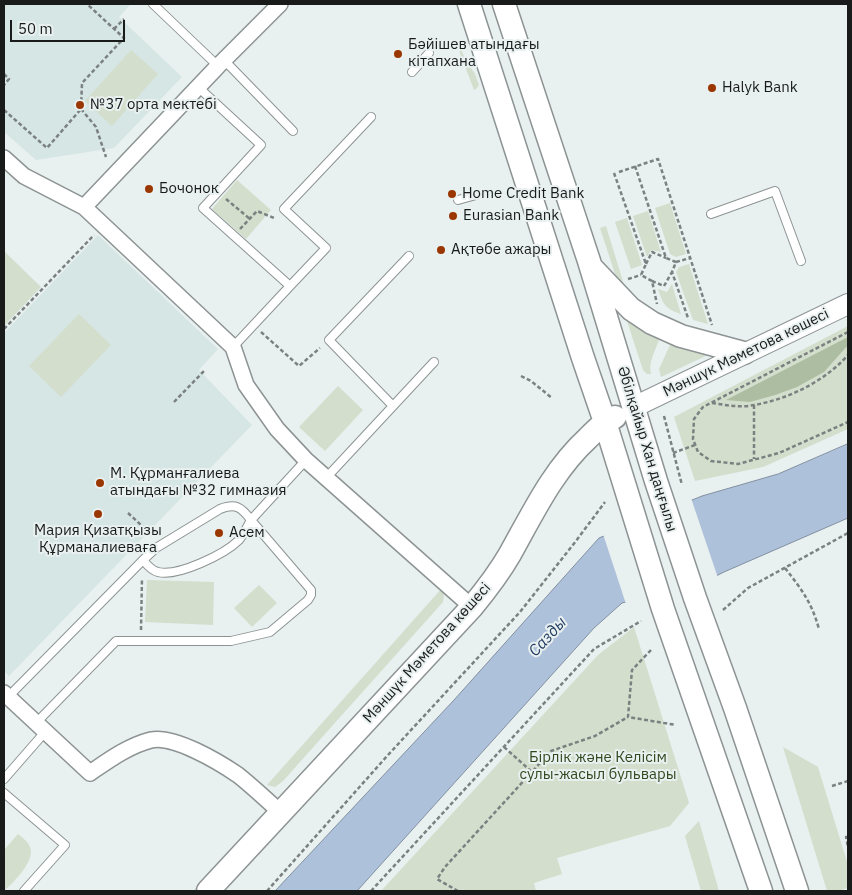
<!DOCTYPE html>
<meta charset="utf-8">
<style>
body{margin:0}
#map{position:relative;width:852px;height:895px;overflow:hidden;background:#e9f0f0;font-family:"IBM Plex Sans",sans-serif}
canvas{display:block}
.frame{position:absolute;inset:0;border:5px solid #191b1b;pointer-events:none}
.scale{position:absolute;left:10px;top:20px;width:115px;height:22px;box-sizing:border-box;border:2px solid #191b1b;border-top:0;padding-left:6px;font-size:15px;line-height:18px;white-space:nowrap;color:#191b1b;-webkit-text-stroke:4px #e9f0f0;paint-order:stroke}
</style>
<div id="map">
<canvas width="852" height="895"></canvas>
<div class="frame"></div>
<div class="scale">50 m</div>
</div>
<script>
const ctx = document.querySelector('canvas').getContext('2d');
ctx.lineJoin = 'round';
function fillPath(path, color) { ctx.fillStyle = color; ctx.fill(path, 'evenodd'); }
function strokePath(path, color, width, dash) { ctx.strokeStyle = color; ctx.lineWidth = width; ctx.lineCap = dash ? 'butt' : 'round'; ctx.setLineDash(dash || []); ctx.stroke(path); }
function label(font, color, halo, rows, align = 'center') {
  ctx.font = font + ' "IBM Plex Sans",sans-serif'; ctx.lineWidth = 4; ctx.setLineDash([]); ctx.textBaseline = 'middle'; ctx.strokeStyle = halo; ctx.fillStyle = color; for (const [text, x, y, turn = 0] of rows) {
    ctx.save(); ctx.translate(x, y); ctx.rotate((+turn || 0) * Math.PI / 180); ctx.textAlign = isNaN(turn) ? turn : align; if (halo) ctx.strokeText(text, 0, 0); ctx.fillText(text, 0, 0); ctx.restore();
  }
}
const built = new Path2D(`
 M4,4h127l-12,13 63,60 -68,71 -78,12 -32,-28z
 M98,235l120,114 -19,21 53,55 -243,251 -5,-5v-338z`);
const green = new Path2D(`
 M459,44l6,15 10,15 4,11 -3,4 -2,1 -17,-45z
 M131,50l27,24 -46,52 -27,-25z
 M237,180l34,30 -25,29 -34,-30z
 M670,203l16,51 -10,3 -6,-3 -15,-46z
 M648,211l13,41 -10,-2 -4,7 -14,-41z
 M627,218l15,47 -11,4 -16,-47z
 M606,226l18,59 -5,1 -19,-58z
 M4,251l37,36 -37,39z
 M689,264l19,60 -15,-4 -17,-48 3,-5z
 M672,284l9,30c-16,-5 -18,-10 -23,-25l9,3z
 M79,314l32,31 -50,52 -32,-31z
 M625,315l17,13 17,12c-4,11 -11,23 -8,34h-4l-4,-4z
 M848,326v103l-85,38 -68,14 -21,-64z
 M670,345l25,7 17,1 -51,24 -2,-8z
 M338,386l25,24 -38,41 -26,-24z
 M147,580l67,2 -1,43 -68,-3z
 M259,585l18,18 -25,24 -18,-19z
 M442,588l2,6 -1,8 -160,179 -8,6 -8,-2z
 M634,627l55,176 -19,23 -113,32 5,16 -28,9 2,8h-155l217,-236z
 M783,747l35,20 30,98v23l-10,3h-11z
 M699,821l20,70h-18l-16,-55z
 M18,834c4,3 9,7 11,11 9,14 -16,38 -25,46v-41z`);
const forest = new Path2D(`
 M848,337v8l-24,27 -27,15 -22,8 -25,7 -24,-2z`);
const water = new Path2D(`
 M848,444v74l-124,54 -18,9 -84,22 -28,25 -237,263h-82l179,-191 145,-162 103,-42 76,-22z`);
const pier = new Path2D(`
 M691,498l27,80 -11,6 -81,20 -23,-70z`);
const path = new Path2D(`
 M114,29l10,-10
 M4,74l5,5 -5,6
 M81,109l15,18 10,30
 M4,110l43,38 34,-39 1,-26 42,-45 -37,-34
 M635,166l31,92 10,4 -4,10 16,46
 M619,172l39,-13 54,166
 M614,173l32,91 -5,11 11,6 5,23
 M226,199l24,20
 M240,229l17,-18 17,7 1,-1
 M676,262l14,-4
 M646,264l6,-12 14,6
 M628,279l13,-4
 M652,281l12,5 8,-14
 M4,329l90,-94
 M261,332l38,34 21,-18
 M848,332l-145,75 -9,12 -1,20 5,13 13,9 27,3 41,-11 69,-31
 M521,376l10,5 21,17
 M174,402l30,-31
 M712,403c14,2 28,5 42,2 35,-6 71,-24 94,-50
 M754,405v54
 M664,416l18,69
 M673,453l22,-8
 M128,513l25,23
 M785,568c17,22 26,33 34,61
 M723,610l25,-22 100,-55
 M141,630l1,-52
 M651,650l-19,20 -4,47 48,8
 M504,747l28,25
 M832,786l16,-5
 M848,837h-2l2,10
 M267,891l121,-136 132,-143 56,-71 29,-39
 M371,891l223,-242 47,-28
 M458,891l-21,-12 8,-12 106,-116 44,-15 33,-19`);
const service = new Path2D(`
 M153,4l65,62
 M224,60l69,71
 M412,72l17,-19
 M198,87l63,58 -58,63 87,78 -57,61
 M458,200l18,-5
 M711,214l64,-23 26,70
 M290,286l36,-38 -42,-39 87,-92
 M393,406l-64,-66 80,-84
 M326,478l108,-116
 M8,697l135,-137 13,-12 64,-39c16,-6 21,-2 31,11 -4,7 -7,14 -12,20 -14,14 -61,37 -81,32 -6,-1 -11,-7 -15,-12
 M36,723l80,-82h115l39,-9 38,-32 3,-5v-5l-60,-70 55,-60
 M4,779l41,-47
 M4,793l61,52 -41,46`);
const minor = new Path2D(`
 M4,158l20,18 60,31 149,140 13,38 31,44 29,31 166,147
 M84,207l134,-141 62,-62
 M4,693l86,80c19,-13 38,-27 61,-33 23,-5 68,22 87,35 15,12 29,25 43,38`);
const tertiary = new Path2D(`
 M634,407l214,-103`);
const secondary = new Path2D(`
 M469,4l114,354 22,64 58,187 98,282
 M504,4l85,257 67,220 39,117 40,110 62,183
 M592,268l39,41 21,14 29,13 63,17
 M208,891l264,-284c14,-17 27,-34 38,-53 23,-41 43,-84 78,-116 9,-9 16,-16 27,-21`);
const markers = [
 [398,54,5,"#9a3600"],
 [712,88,5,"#9a3600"],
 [80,105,5,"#9a3600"],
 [149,189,5,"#9a3600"],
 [452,194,5,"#9a3600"],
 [453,216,5,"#9a3600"],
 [441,250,5,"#9a3600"],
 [100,483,5,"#9a3600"],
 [98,514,5,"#9a3600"],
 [219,533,5,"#9a3600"]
];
const poiNames = [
 ["Бәйішев атындағы",408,45],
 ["кітапхана",408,62],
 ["Halyk Bank",722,88],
 ["№37 орта мектебі",90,105],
 ["Бочонок",159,189],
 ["Home Credit Bank",462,194],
 ["Eurasian Bank",463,216],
 ["Ақтөбе ажары",451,250],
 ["М. Құрманғалиева",110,474],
 ["атындағы №32 гимназия",110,491],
 ["Мария Қизатқызы",98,531,"center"],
 ["Құрманалиеваға",98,548,"center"],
 ["Асем",229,533]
];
const streetNames = [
 ["Мәншүк Мәметова көшесі",746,353,-26],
 ["Әбілқайыр Хан даңғылы",647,449,73],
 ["Мәншүк Мәметова көшесі",427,653,-48]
];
const parkNames = [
 ["Бірлік және Келісім",598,758],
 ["сулы-жасыл бульвары",598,775]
];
const waterNames = [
 ["Сазды",548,637,-47]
];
fillPath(built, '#d6e6e5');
fillPath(green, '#d3decc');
fillPath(forest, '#acbda2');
fillPath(water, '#aec1da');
strokePath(water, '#818fa1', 1);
fillPath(pier, '#e9f0f0');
strokePath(service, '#8d9393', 10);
strokePath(minor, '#8d9393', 18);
strokePath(tertiary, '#8d9393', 22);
strokePath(secondary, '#8d9393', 25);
strokePath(path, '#7b8080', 2.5, [4, 2.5]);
strokePath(service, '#fff', 8);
strokePath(minor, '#fff', 15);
strokePath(tertiary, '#fff', 20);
strokePath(secondary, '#fff', 22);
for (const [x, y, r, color] of markers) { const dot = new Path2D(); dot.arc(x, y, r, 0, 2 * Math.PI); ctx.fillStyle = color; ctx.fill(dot); strokePath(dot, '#e9f0f0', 2); }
label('15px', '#191b1b', '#e9f0f0', poiNames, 'left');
label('15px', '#191b1b', '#e9f0f0', streetNames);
label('15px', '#31491f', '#e9f0f0', parkNames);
label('italic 16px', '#223d61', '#e9f0f0', waterNames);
</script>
